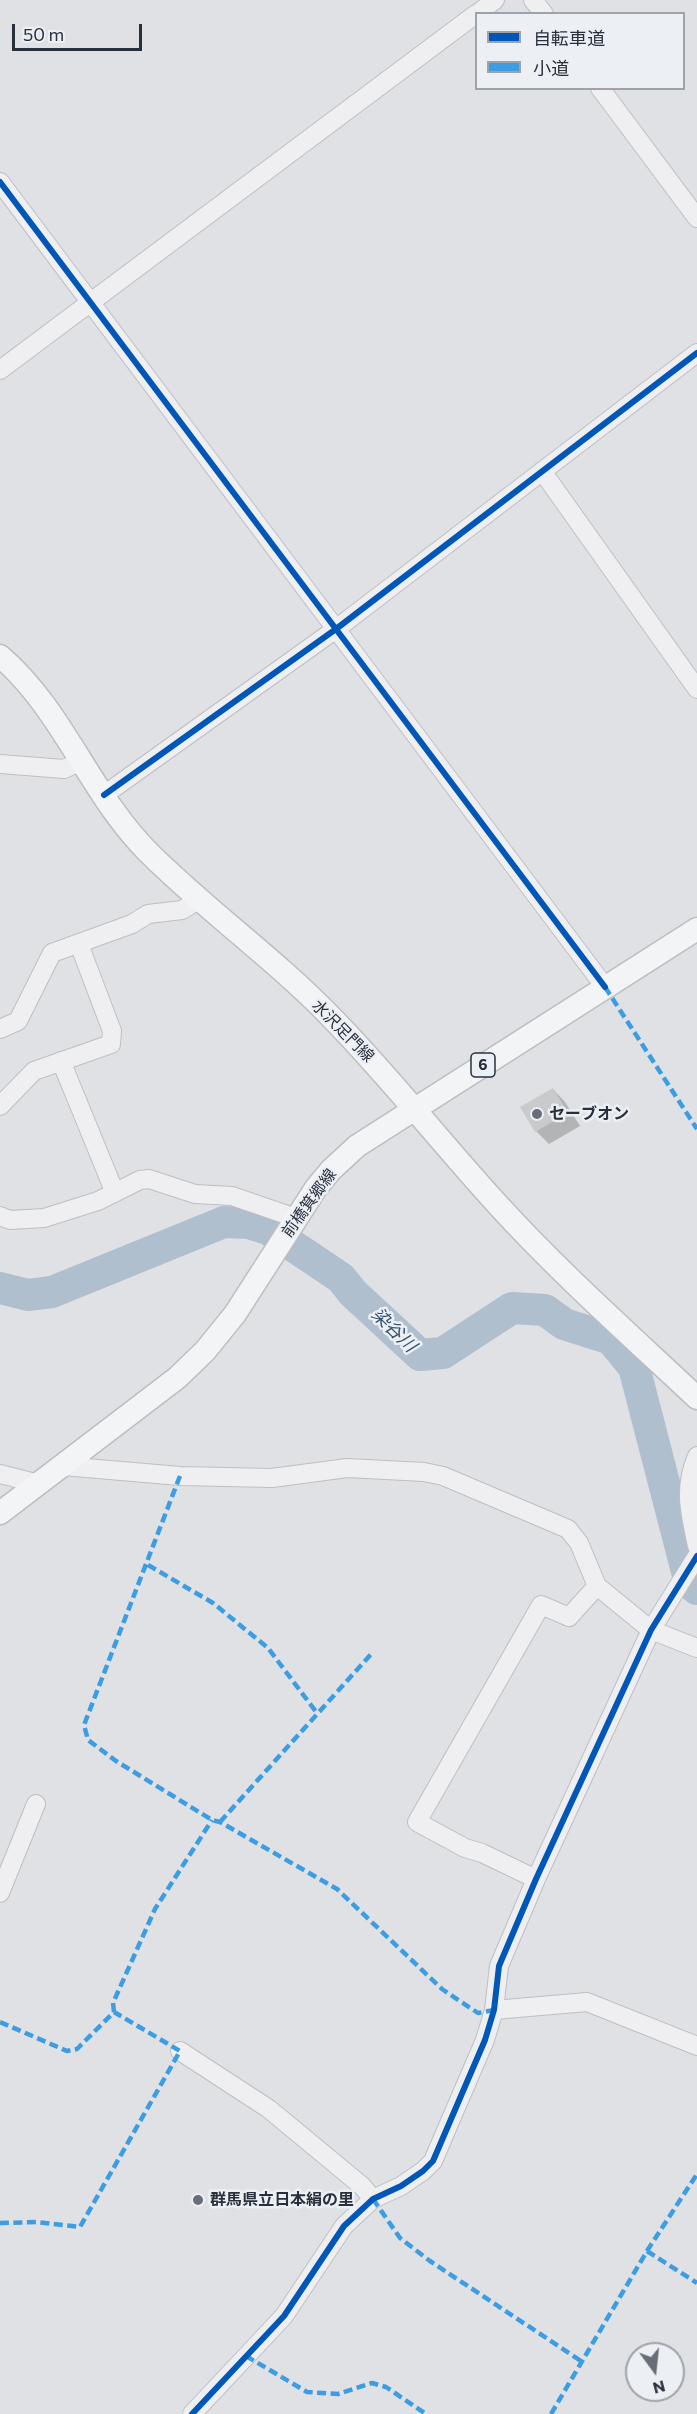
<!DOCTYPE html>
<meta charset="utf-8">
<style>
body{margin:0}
#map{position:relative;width:697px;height:2414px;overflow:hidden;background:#dfe1e4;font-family:Commissioner,"Noto Sans JP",sans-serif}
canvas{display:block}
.legend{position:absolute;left:475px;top:12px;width:210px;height:78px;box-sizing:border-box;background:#ecf0f4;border:2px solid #9ea3aa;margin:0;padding:8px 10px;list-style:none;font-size:18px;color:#28303c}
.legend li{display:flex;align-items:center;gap:12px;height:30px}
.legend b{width:30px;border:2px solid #9ea3aa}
.north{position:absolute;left:625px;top:2342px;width:60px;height:60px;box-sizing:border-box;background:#ecf0f4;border:2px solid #9ea3aa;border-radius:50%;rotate:165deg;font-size:16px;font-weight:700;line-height:24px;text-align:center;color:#28303c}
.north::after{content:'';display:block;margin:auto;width:21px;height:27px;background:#686e77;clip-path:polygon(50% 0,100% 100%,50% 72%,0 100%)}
.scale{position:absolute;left:12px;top:24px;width:130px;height:27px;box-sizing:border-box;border:3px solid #28303c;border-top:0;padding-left:8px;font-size:18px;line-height:21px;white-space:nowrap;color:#28303c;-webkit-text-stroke:4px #ecf0f4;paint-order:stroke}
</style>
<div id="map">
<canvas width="697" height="2414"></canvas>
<ul class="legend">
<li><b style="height:8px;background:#0057b8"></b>自転車道</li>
<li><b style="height:8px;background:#3d9de2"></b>小道</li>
</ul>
<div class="north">N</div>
<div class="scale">50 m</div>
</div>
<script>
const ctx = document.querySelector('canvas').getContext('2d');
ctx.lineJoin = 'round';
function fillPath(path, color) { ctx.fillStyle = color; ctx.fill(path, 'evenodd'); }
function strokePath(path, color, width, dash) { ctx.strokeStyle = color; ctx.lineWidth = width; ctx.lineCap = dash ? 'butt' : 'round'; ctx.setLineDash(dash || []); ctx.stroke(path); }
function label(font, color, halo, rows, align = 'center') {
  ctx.font = font + ' Commissioner,"Noto Sans JP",sans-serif'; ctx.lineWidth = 5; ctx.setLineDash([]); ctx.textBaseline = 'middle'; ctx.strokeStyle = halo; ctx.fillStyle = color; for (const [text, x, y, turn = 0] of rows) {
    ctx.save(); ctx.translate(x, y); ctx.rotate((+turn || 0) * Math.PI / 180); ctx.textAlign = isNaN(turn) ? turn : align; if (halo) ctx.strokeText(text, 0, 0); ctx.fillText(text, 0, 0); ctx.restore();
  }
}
const shadow = new Path2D(`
 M553,1089l12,13 15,24 -31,18 -13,-13 -14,-23z`);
const river = new Path2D(`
 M0,1288l28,7 24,-3 172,-70 24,1 20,6 73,49 12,15 67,62 23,-2 69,-45 33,2 19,14 47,15 23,28 56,216 7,6`);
const building = new Path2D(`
 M553,1088l15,25 -33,19 -15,-25z`);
const minor = new Path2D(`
 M533,0l11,14
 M477,14l18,-14
 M600,88l97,130
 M0,182l605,805
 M0,370l476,-356
 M542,471l155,218
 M0,764l64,5 17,-8
 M104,795l232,-166 361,-276
 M0,1029l18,-8 34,-68 80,-29 16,-10 34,-4 18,-11
 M61,1061l54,132
 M0,1106l34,-35 77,-27 1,-13 -33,-87
 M0,1216l10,4 34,-2 54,-17 42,-21 9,-1 46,15 37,2 64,22
 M697,1456c-14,33 -7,56 0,90
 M63,1466l117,10 92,2 75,-10 77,4 19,4 125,53 11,14 18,43 54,44 46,18
 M0,1474l39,10
 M536,1879l-54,-26 -17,-5 -48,-26 124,-217 28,12 28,-31
 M0,1893l36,-89
 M494,2010l93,-8 110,44
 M180,2051l89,58 93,77 11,13
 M192,2414l92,-98 60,-90 29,-27 28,-13 22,-15 10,-10 52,-121 9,-30 5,-44 37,-87 115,-249 46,-74`);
const major = new Path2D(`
 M0,656c63,54 90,138 148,196 58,58 126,106 183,165 59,60 110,126 167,188 62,68 132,130 199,193
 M0,1513l177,-135 28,-27 30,-37 81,-126 15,-18 26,-24 340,-217`);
const quiet = new Path2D(`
 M605,987l92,142
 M180,1476l-96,249 4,15 28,21 96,59 8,2 117,67 105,100 36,24 16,-3
 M148,1565l65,38 55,45 49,65
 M220,1822l153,-170
 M114,2012l-1,-9 42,-94 57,-89
 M0,2022l67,29 10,-2 37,-37 66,39 -100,176 -44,-5 -36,1
 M373,2199l27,39 30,23 151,100
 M647,2251l50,32
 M246,2356l61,36 31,2 34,-11 14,4 40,27
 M551,2414l96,-163 50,-77`);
const cycleway = new Path2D(`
 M0,182l605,805
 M104,795l232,-166 361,-276
 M192,2414l92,-98 60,-90 29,-27 28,-13 22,-15 10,-10 52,-121 9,-30 5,-44 37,-87 115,-249 46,-74`);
const markers = [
 [537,1114,6,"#686e77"],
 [198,2200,6,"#686e77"]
];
const shields = [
 [483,1065,24]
];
const shieldNames = [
 ["6",483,1065]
];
const streetNames = [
 ["水沢足門線",343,1031,45],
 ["前橋箕郷線",309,1203,-54]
];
const poiNames = [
 ["セーブオン",549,1114],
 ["群馬県立日本絹の里",210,2200]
];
const waterNames = [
 ["染谷川",394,1330,44]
];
fillPath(shadow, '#0003');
strokePath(river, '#afbfce', 32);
fillPath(building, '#c8cacc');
strokePath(minor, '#bdbfc2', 20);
strokePath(major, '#bcbec1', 25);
strokePath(minor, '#efeff1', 18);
strokePath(major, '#f3f4f5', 22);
strokePath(quiet, '#3d9de2', 4.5, [9, 4.5]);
strokePath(cycleway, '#0057b8', 6);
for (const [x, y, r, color] of markers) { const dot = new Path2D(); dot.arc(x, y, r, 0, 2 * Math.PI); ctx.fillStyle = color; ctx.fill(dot); strokePath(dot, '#ecf0f4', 2); }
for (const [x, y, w] of shields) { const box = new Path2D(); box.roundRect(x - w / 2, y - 12, w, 24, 4.5); ctx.fillStyle = '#ecf0f4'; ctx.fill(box); strokePath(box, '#28303c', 1.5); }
label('bold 15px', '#28303c', null, shieldNames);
label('16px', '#28303c', '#ecf0f4', streetNames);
label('bold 16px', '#28303c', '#ecf0f4', poiNames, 'left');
label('italic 18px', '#34506d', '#ecf0f4', waterNames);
</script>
